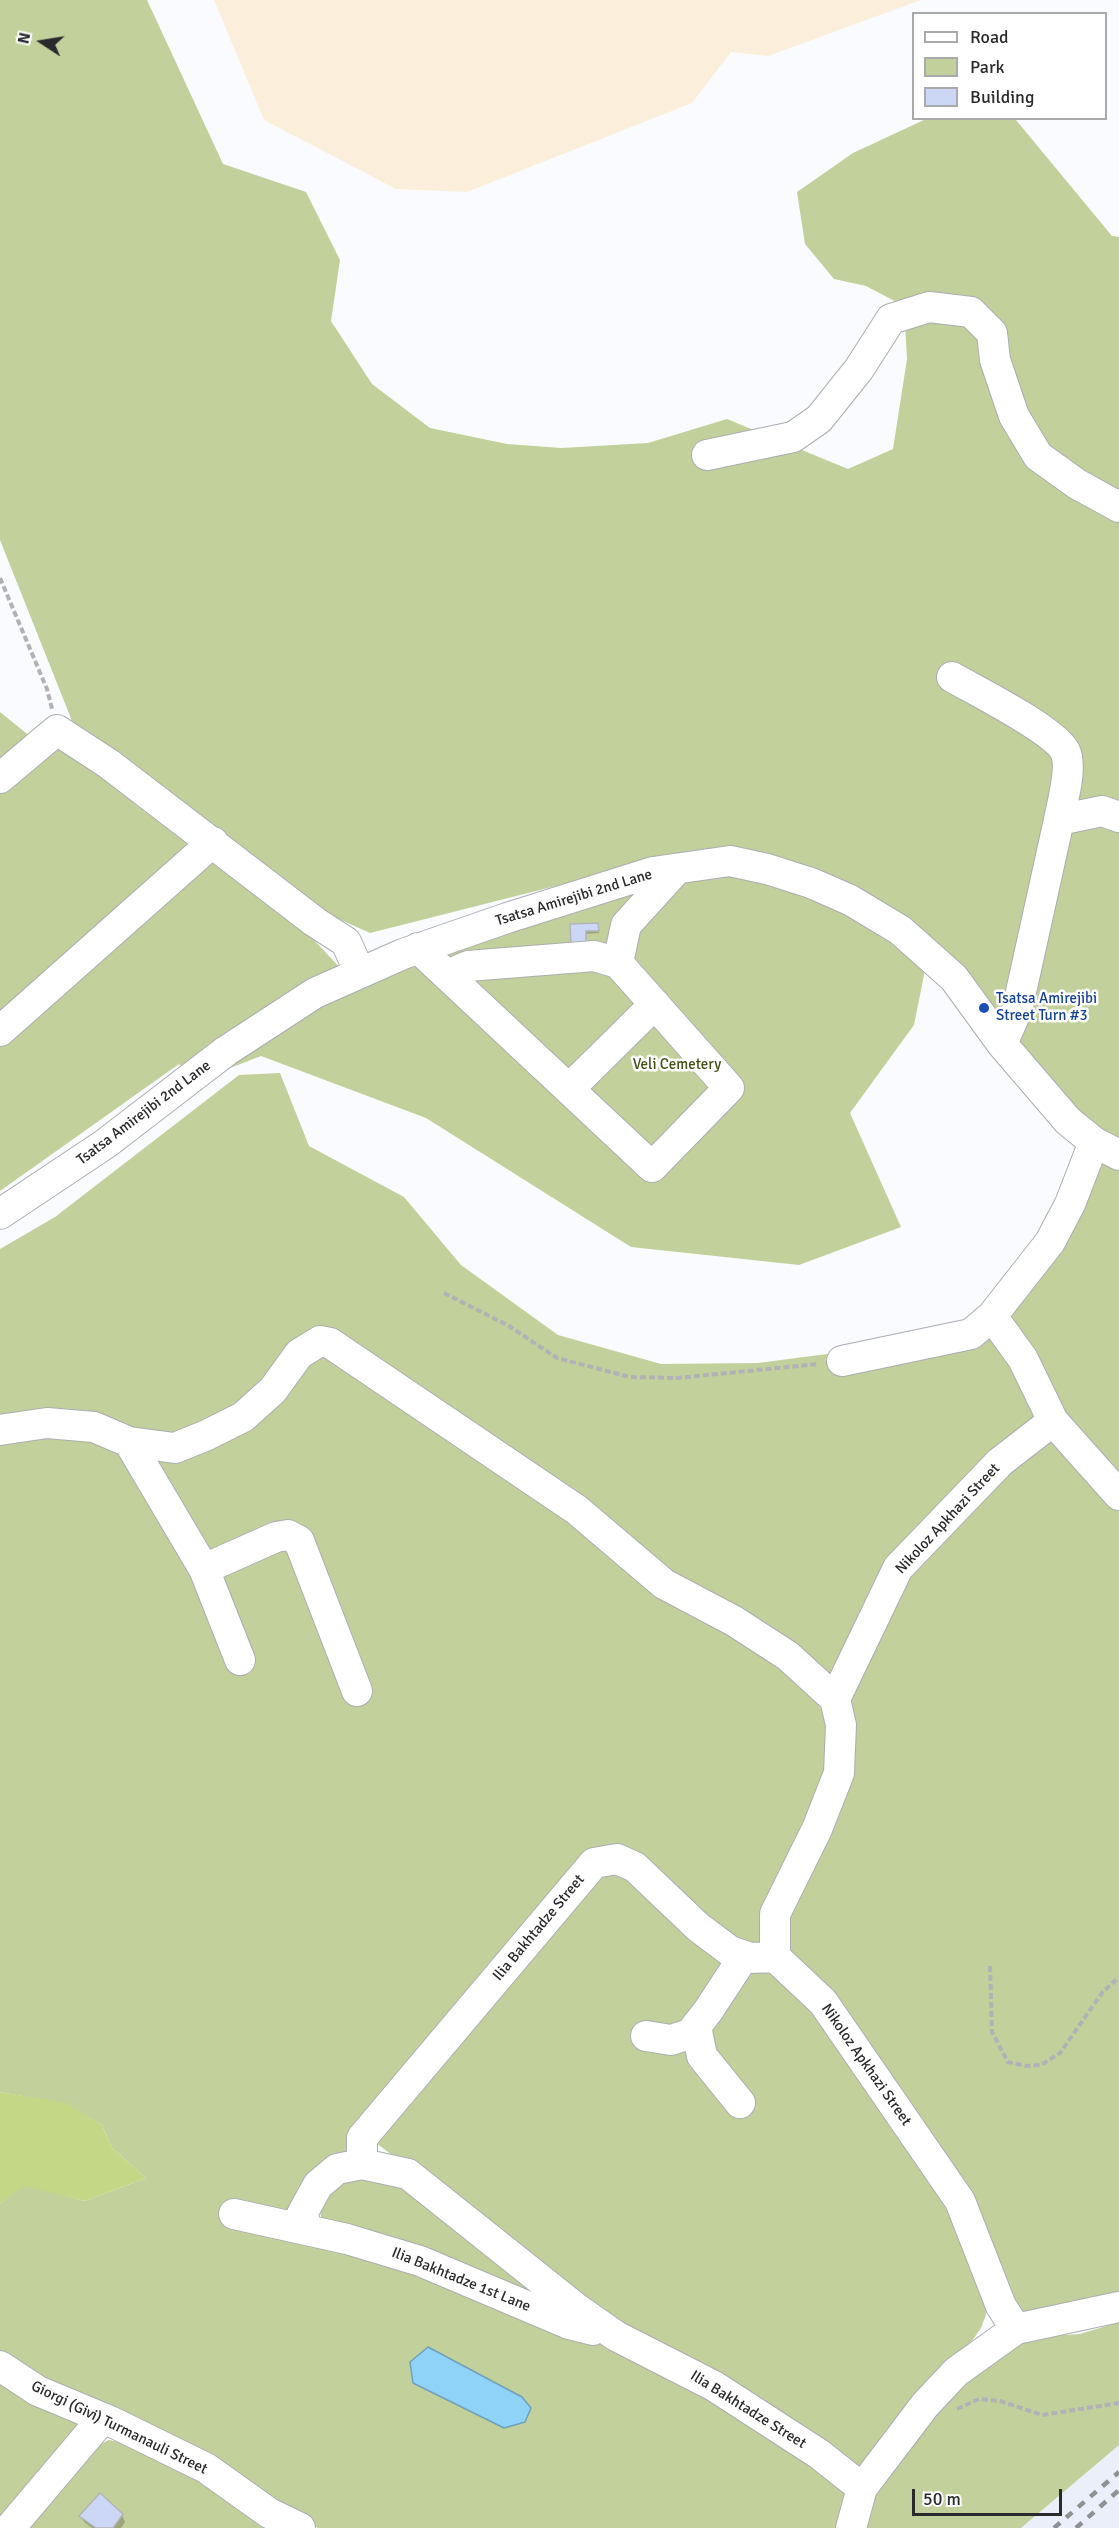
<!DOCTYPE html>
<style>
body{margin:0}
#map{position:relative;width:1119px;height:2528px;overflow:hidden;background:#f9fbfe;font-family:Signika,sans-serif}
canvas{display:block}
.legend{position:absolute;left:912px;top:12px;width:195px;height:108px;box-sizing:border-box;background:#fff;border:2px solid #a9aaab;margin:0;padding:8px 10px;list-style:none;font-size:18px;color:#292a2c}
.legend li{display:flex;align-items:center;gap:12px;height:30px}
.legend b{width:30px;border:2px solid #a9aaab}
.north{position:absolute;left:12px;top:12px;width:60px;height:60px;-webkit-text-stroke:4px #fff;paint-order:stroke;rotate:282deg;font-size:16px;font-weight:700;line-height:24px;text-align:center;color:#292a2c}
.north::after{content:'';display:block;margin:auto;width:21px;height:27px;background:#292a2c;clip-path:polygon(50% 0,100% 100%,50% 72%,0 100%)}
.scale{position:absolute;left:912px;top:2489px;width:150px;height:27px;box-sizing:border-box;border:3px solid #292a2c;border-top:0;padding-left:8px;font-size:18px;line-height:21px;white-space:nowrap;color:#292a2c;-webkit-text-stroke:4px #fff;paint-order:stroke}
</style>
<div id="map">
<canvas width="1119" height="2528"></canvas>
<ul class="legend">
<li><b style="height:8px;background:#fff"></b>Road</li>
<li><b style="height:16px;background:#c2d09b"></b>Park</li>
<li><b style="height:16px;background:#ccd7f5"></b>Building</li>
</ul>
<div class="north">N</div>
<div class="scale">50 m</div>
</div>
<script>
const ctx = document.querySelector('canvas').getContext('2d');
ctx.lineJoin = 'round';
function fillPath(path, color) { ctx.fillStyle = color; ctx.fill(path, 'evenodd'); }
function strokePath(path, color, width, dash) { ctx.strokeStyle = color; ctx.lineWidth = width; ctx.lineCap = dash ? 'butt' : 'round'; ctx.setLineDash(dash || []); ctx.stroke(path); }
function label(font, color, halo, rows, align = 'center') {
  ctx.font = font + ' Signika,sans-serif'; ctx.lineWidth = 5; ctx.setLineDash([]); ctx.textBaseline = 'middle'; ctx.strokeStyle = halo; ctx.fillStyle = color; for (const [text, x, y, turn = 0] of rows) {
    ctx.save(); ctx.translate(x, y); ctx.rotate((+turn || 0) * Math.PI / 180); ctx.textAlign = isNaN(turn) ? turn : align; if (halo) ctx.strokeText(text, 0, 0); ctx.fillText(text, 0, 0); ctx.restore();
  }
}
const built = new Path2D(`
 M1119,2445v83h-98z`);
const industrial = new Path2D(`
 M214,0h707l-153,56 -37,-4 -39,51 -225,89 -71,-3 -132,-69z`);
const green = new Path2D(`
 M0,0h147l76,164 83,28 34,68 -9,61 41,63 58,44 77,16 54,4 87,-5 79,-24 121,50 45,-20 14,-90 -3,-53 -38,-20 -32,-7 -29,-35 -8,-52 56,-39 73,-34 90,1 96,116 7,1v574l-52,2 7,-41 -30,-30 14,18 -43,236 -18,16 -68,-68 -118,-73h-196l-245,62 -40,-18 -63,-39 -195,-155 -72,-181z
 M0,712l47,38 14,-13 74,67 180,137 42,45 86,-40 266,-76 61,12 57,21 99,62 -12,60 -64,88 51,114 -102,38 -168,-18 -205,-129 -165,-62 -67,26 -15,-18 -179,127z
 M1072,824h47v322l-36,-21 -69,-81z
 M280,1073l29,73 95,51 57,68 97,70 103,29 97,-1 230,-30 12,6 38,74 -80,80 -120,191 -95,-51 71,63 13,24 6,37 -73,189 -8,4 -136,-97 -261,301 -61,59 76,42 240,88 102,53 140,97 -11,35h-523l-318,-172v-152l24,-19 61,16 61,-23 -34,-30 -10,-23 -36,-21 -66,-12v-843l55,-32 184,-142zM428,2347l94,50 9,11z
 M1099,1159l20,4v321l-59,-66 -51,-92 -1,-16z
 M1054,1433l65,78v785l-102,24 -49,-123 -186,-248 1,-25 68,-164v-64l49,-120 100,-101z
 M611,1869l167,99 43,42 129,192 41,99 -10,27 -17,24 -102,124 -258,-158 -233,-179 224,-265z
 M348,2177l33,1 33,13 158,123 -251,-93 -1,-21z
 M1119,2322v123l-98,83h-158l10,-37 82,-105 72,-49 53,-3z
 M0,2381l80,40 -6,19 -74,88z
 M109,2440c59,10 115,54 163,88h-255l65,-75z`);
const forest = new Path2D(`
 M0,2092l66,11 36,22 10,23 34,30 -61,23 -61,-15 -24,18z`);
const water = new Path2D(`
 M428,2347l94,50 9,11 -6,14 -21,6 -91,-45 -3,-21z`);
const shadow = new Path2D(`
 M597,924l2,9 -13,1 1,13 -15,-22z
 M122,2515l3,7 -4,6h-29l-8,-6 -3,-6z`);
const building = new Path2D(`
 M598,923l1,8h-13v14l-15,1 -1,-22z
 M100,2493l23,21 -10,14h-17l-17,-12z`);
const path = new Path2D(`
 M0,578l47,111 5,20
 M444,1293l65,33 48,32 73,19 47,1 141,-14
 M990,1966l2,66 16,30 18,4 15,-1 19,-12 42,-60 17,-16
 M957,2409l22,-10 21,2 42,14 77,-12`);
const minor = new Path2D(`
 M707,455l86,-18 26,-18 40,-50 32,-50 38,-12 42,5 21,21 3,27 19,56 24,40 39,28 42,23
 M952,677c24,14 101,52 113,74 8,16 -3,52 -6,69
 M0,778l57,-48 52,34 206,158 31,20 14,31
 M418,948l234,219 77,-79 -111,-125 8,-38 51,-56
 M447,975l21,-9 126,-10 24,7
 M0,1031l213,-189
 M1002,1044l15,-34 42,-190 43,-9 17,6
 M569,1089l86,-85
 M0,1214l105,-70 121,-93 89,-58 88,-39 104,-36 146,-46 77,-11 37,8 44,14 39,17 50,30 54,48 48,66 66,77 26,21 25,13
 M992,1316l31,43 30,62 66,74
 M842,1361l129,-27 21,-18 58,-74 20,-38 24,-62
 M0,1430l47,-7 47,4 35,15 46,6 32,-13 36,-18 30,-27 26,-36 21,-13 10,2 247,167 87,74 70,37 54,35 47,43
 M129,1442l75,127 36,91
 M204,1569l72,-32 12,-2 11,6 58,150
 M696,2026l6,30 38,47
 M646,2036l25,4 19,-6 18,-23 36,-55
 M362,2164v-26l232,-275 23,-4 18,8 63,60 32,24 20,7 25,-1
 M234,2214l113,25 73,22 149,63 24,6
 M308,2230l-6,-16 16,-29 19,-16 25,-5 46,10 168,134 40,28 98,50 105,68 43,34
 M1016,2329l-15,-23 -41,-105 -137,-199 -48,-45v-43l42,-85 22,-56 2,-48 -6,-26 63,-131 102,-106 53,-41
 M0,2366l38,25 72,30 96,47 63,45 31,15
 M10,2528l93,-110
 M851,2528l11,-40 63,-83 31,-33 60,-43 103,-22`);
const rail = new Path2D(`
 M1054,2528l65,-56
 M1076,2528l43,-38`);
const markers = [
 [984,1008,6,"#1a4fb4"]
];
const streetNames = [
 ["Tsatsa Amirejibi 2nd Lane",574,898,-17],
 ["Tsatsa Amirejibi 2nd Lane",144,1113,-37],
 ["Nikoloz Apkhazi Street",948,1519,-47],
 ["Ilia Bakhtadze Street",539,1928,-50],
 ["Nikoloz Apkhazi Street",866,2065,55],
 ["Ilia Bakhtadze 1st Lane",461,2280,22],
 ["Ilia Bakhtadze Street",748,2410,32],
 ["Giorgi (Givi) Turmanauli Street",119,2428,26]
];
const transitNames = [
 ["Tsatsa Amirejibi",996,999],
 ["Street Turn #3",996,1016]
];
const parkNames = [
 ["Veli Cemetery",677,1065]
];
fillPath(built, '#eaeff9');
fillPath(industrial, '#fbefdb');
fillPath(green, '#c2d09b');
fillPath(forest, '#c3d786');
fillPath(water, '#90d3f9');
strokePath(water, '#71a0bc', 1.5);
fillPath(shadow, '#0003');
fillPath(building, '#ccd7f5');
strokePath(building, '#b3b5ba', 1.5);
strokePath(minor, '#abadb3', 32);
strokePath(path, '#b1b2b5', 4, [6, 3]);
strokePath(minor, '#fff', 30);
strokePath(rail, '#8e9092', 4.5, [8, 8]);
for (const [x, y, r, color] of markers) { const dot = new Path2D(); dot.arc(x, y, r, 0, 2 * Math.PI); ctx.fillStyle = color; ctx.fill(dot); strokePath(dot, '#fff', 2); }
label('15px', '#292a2c', '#fff', streetNames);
label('15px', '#164399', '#fff', transitNames, 'left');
label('15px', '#434f14', '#fff', parkNames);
</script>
